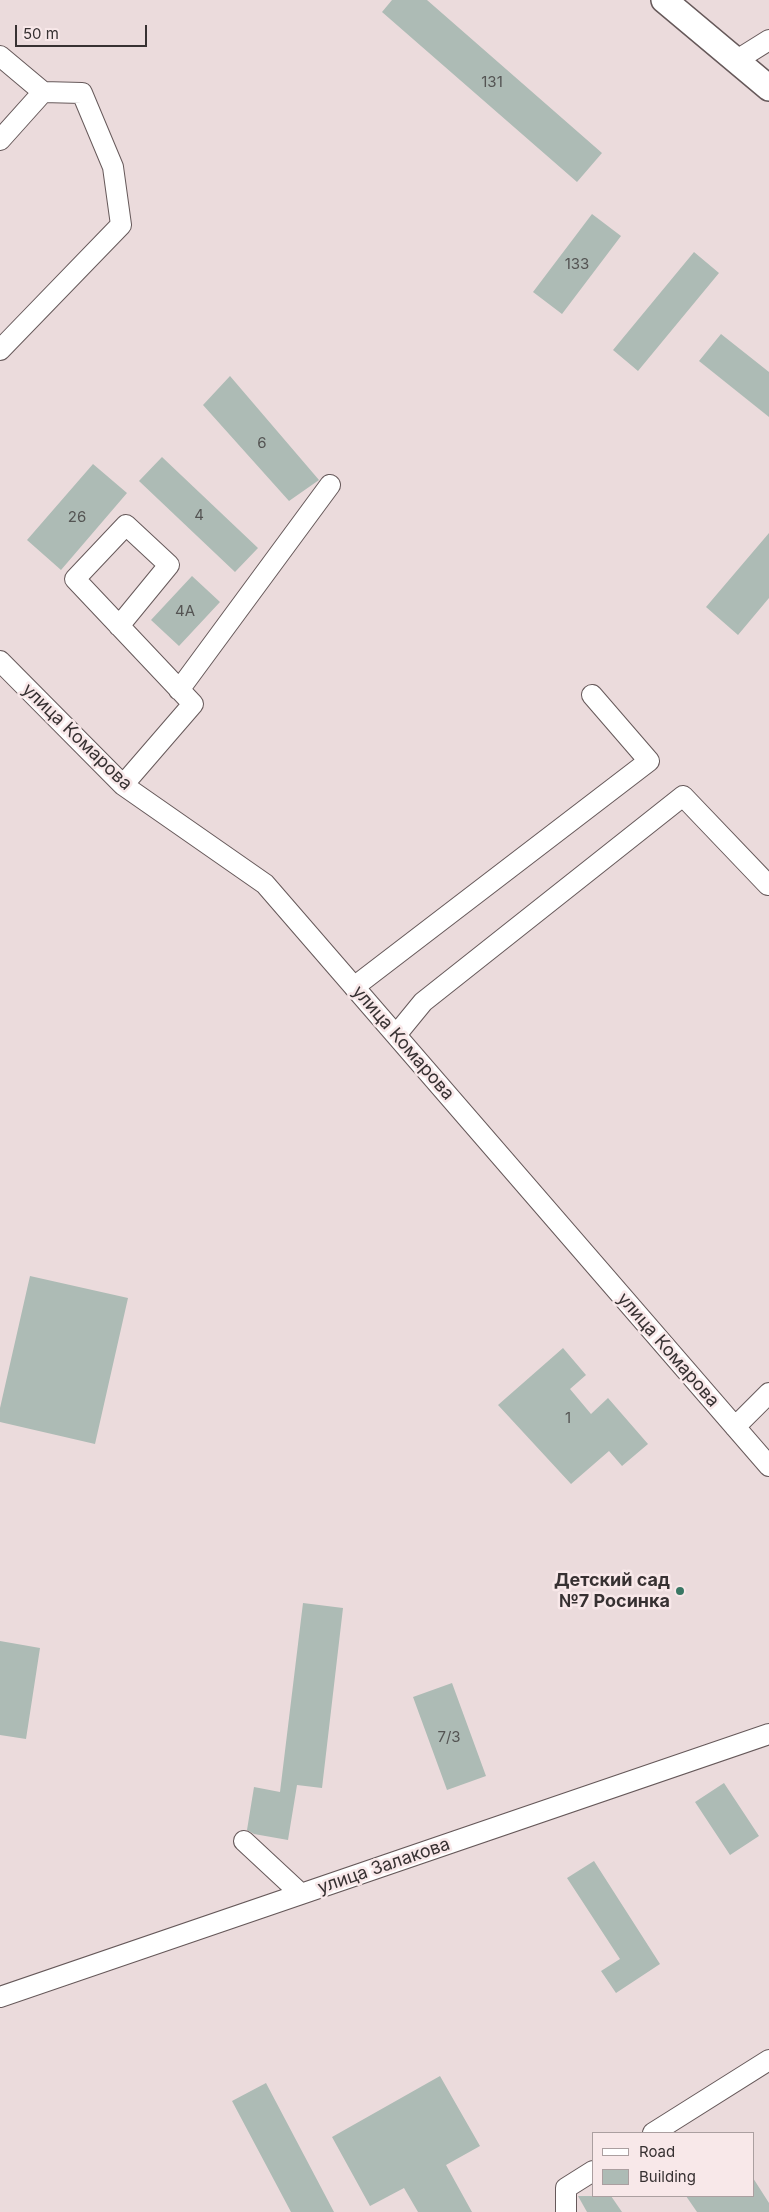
<!DOCTYPE html>
<meta charset="utf-8">
<style>
body{margin:0}
#map{position:relative;width:769px;height:2212px;overflow:hidden;background:#ebdbdc;font-family:Inter,sans-serif}
canvas{display:block}
.legend{position:absolute;left:592px;top:2132px;width:162px;height:65px;box-sizing:border-box;background:#f8e8e9;border:1px solid #ab9fa0;margin:0;padding:6px 9px;list-style:none;font-size:15px;color:#373132}
.legend li{display:flex;align-items:center;gap:10px;height:25px}
.legend b{width:25px;border:1px solid #ab9fa0}
.scale{position:absolute;left:15px;top:25px;width:132px;height:22px;box-sizing:border-box;border:2px solid #373132;border-top:0;padding-left:6px;font-size:15px;line-height:18px;white-space:nowrap;color:#373132;-webkit-text-stroke:4px #f8e8e9;paint-order:stroke}
</style>
<div id="map">
<canvas width="769" height="2212"></canvas>
<ul class="legend">
<li><b style="height:6px;background:#fff"></b>Road</li>
<li><b style="height:14px;background:#adbbb5"></b>Building</li>
</ul>
<div class="scale">50 m</div>
</div>
<script>
const ctx = document.querySelector('canvas').getContext('2d');
ctx.lineJoin = 'round';
function fillPath(path, color) { ctx.fillStyle = color; ctx.fill(path, 'evenodd'); }
function strokePath(path, color, width, dash) { ctx.strokeStyle = color; ctx.lineWidth = width; ctx.lineCap = dash ? 'butt' : 'round'; ctx.setLineDash(dash || []); ctx.stroke(path); }
function label(font, color, halo, rows, align = 'center') {
  ctx.font = font + ' Inter,sans-serif'; ctx.lineWidth = 5; ctx.setLineDash([]); ctx.textBaseline = 'middle'; ctx.strokeStyle = halo; ctx.fillStyle = color; for (const [text, x, y, turn = 0] of rows) {
    ctx.save(); ctx.translate(x, y); ctx.rotate((+turn || 0) * Math.PI / 180); ctx.textAlign = isNaN(turn) ? turn : align; if (halo) ctx.strokeText(text, 0, 0); ctx.fillText(text, 0, 0); ctx.restore();
  }
}
const building = new Path2D(`
 M392,0h35l175,153 -25,29 -195,-170z
 M592,214l29,22 -59,78 -29,-22z
 M694,252l25,21 -81,98 -25,-21z
 M721,334l48,38v45l-70,-56z
 M230,376l89,104 -30,21 -86,-96z
 M162,457l96,91 -23,24 -96,-91z
 M93,464l34,29 -66,77 -34,-30z
 M769,533v65l-31,37 -32,-28z
 M192,576l28,26 -41,44 -28,-26z
 M30,1276l98,22 -33,146 -95,-22v-14z
 M563,1348l23,27 -16,14 21,25 17,-16 40,46 -26,22 -13,-15 -38,33 -73,-79z
 M303,1603l40,5 -21,180 -25,-3 -9,55 -34,-6 -7,-4 7,-43 26,5z
 M0,1641l40,7 -14,91 -26,-4z
 M452,1683l34,93 -39,14 -34,-93z
 M724,1783l35,53 -29,19 -35,-53z
 M594,1861l66,103 -44,29 -15,-22 19,-12 -53,-81z
 M440,2076l40,70 -34,19 26,47h-54l-14,-24 -34,18 -38,-69z
 M266,2083l68,129h-43l-59,-111z
 M753,2178l16,25v9h-72l-11,-16h67z
 M578,2196h33l11,16h-35z`);
const minor = new Path2D(`
 M0,56l43,36 39,1 31,74 8,58 -121,125
 M737,60l32,-20
 M0,140l43,-48
 M119,626l50,-61 -43,-40 -51,54 118,125 -70,81
 M0,661l123,124 142,99 504,582
 M179,690l151,-205
 M354,987l295,-226 -57,-66
 M396,1035l27,-33 260,-206 85,89
 M735,1427l34,-34
 M244,1841l57,53
 M0,1997l769,-263
 M653,2133l116,-73
 M566,2212v-24l27,-17`);
const major = new Path2D(`
 M664,0l105,88`);
const markers = [
 [680,1591,5,"#397764"]
];
const numberNames = [
 ["131",492,82],
 ["133",577,264],
 ["6",262,443],
 ["4",199,515],
 ["26",77,517],
 ["4А",185,611],
 ["1",568,1418],
 ["7/3",449,1737]
];
const streetNames = [
 ["улица Комарова",77,737,44],
 ["улица Комарова",403,1043,49],
 ["улица Комарова",668,1350,49],
 ["улица Залакова",384,1866,-19]
];
const poiNames = [
 ["Детский сад",670,1581],
 ["№7 Росинка",670,1602]
];
fillPath(building, '#adbbb5');
strokePath(minor, '#66595a', 22);
strokePath(major, '#66595a', 28);
strokePath(minor, '#fff', 20);
strokePath(major, '#fff', 25);
for (const [x, y, r, color] of markers) { const dot = new Path2D(); dot.arc(x, y, r, 0, 2 * Math.PI); ctx.fillStyle = color; ctx.fill(dot); strokePath(dot, '#f8e8e9', 2); }
label('15px', '#545453', null, numberNames);
label('18px', '#373132', '#f8e8e9', streetNames);
label('bold 18px', '#373132', '#f8e8e9', poiNames, 'right');
</script>
